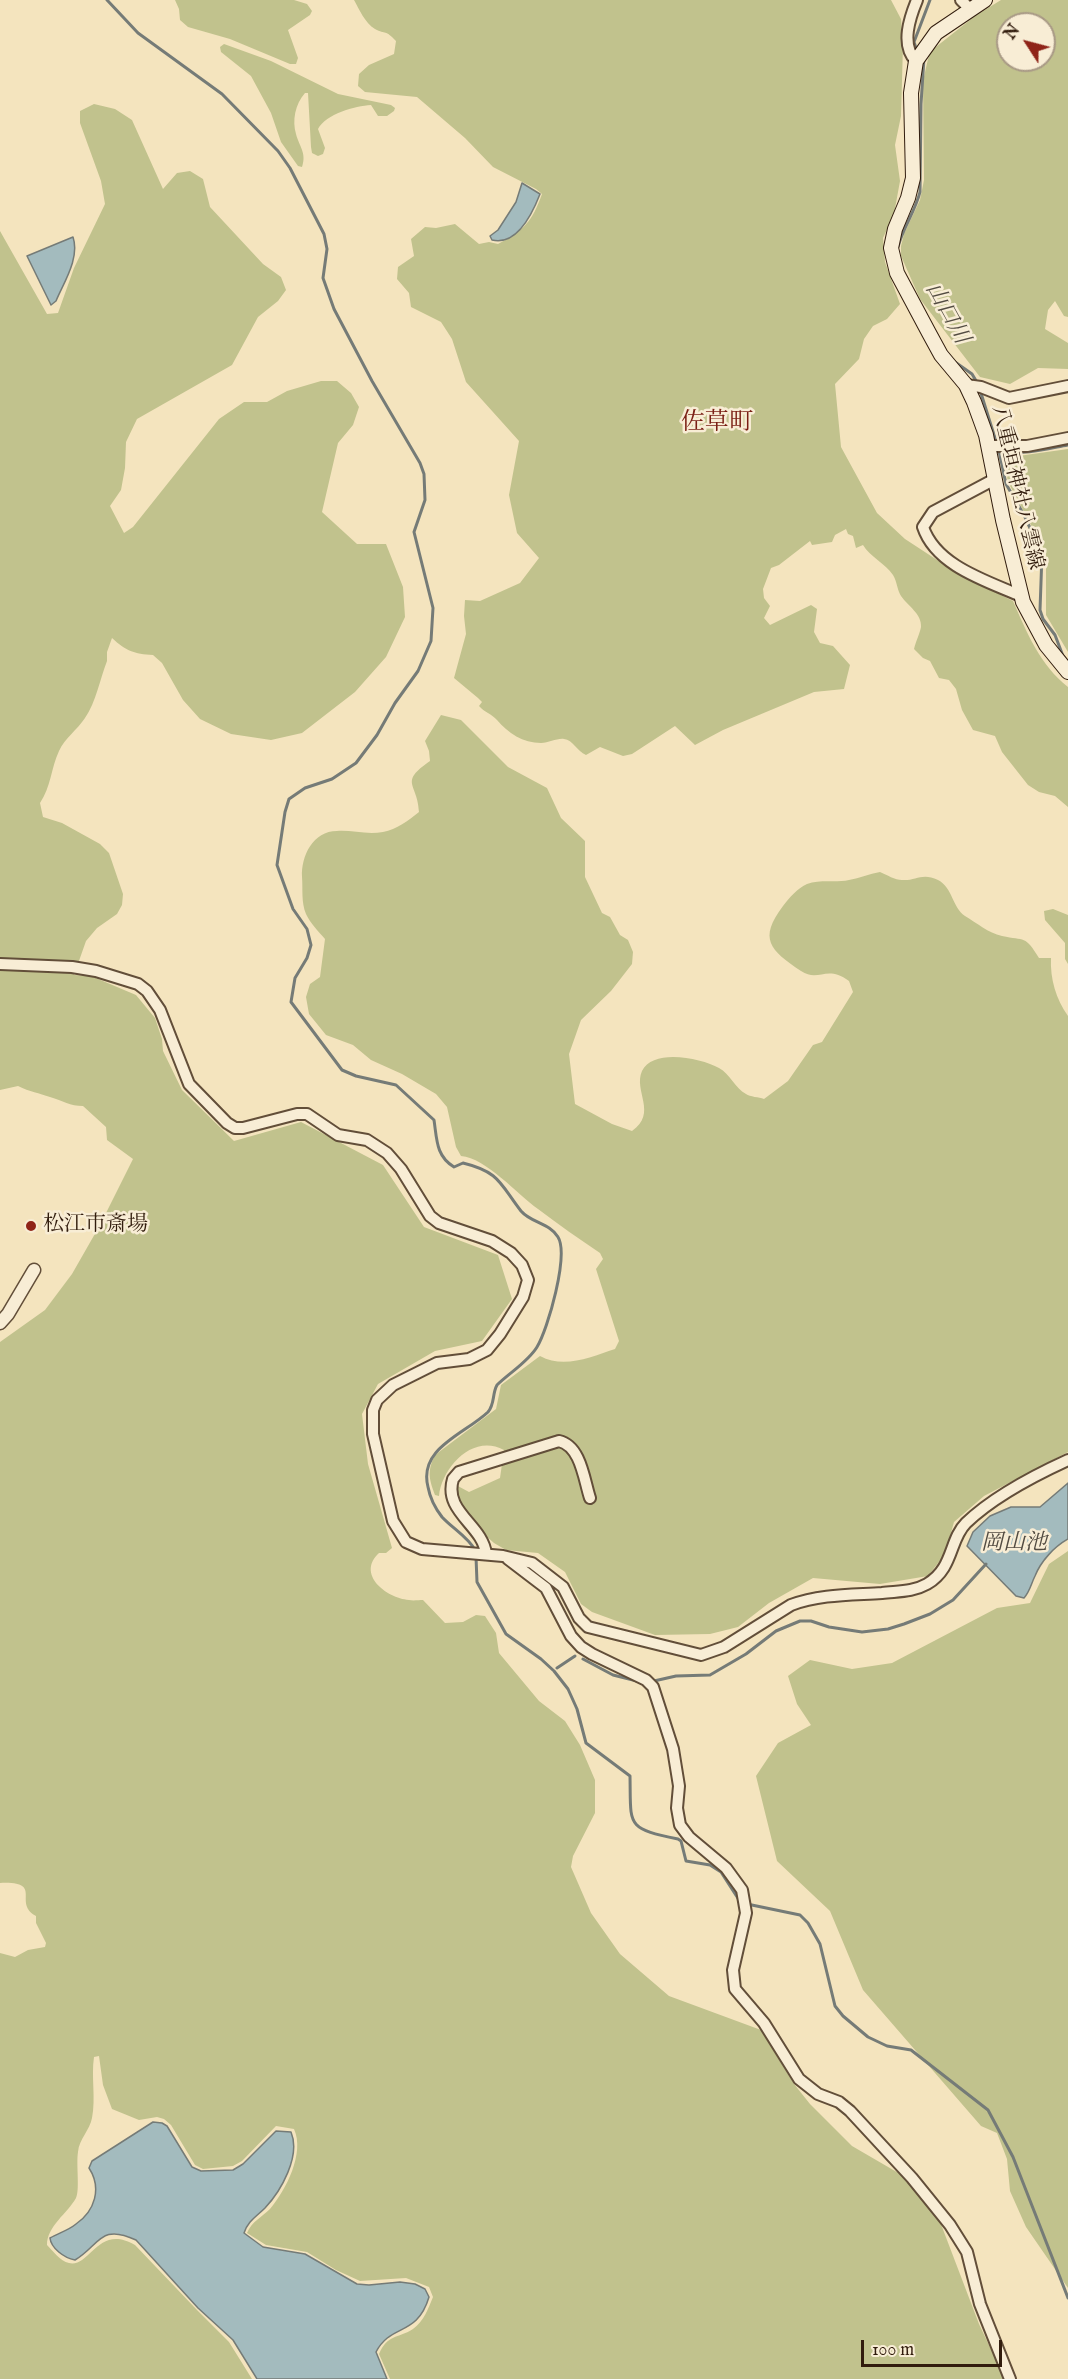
<!DOCTYPE html>
<meta charset="utf-8">
<style>
body{margin:0}
#map{position:relative;width:1068px;height:2379px;overflow:hidden;background:#f4e4be;font-family:"IM FELL English",serif}
canvas{display:block}
.north{position:absolute;left:996px;top:12px;width:60px;height:60px;box-sizing:border-box;background:#f8edd5;border:2px solid #a89985;border-radius:50%;rotate:306deg;font-size:16px;font-weight:700;line-height:24px;text-align:center;color:#311c0d}
.north::after{content:'';display:block;margin:auto;width:21px;height:27px;background:#8f2418;clip-path:polygon(50% 0,100% 100%,50% 72%,0 100%)}
.scale{position:absolute;left:861px;top:2340px;width:141px;height:27px;box-sizing:border-box;border:3px solid #311c0d;border-top:0;padding-left:8px;font-size:18px;line-height:21px;white-space:nowrap;color:#311c0d;-webkit-text-stroke:4px #f8edd5;paint-order:stroke}
</style>
<div id="map">
<canvas width="1068" height="2379"></canvas>
<div class="north">N</div>
<div class="scale">100 m</div>
</div>
<script>
const ctx = document.querySelector('canvas').getContext('2d');
ctx.lineJoin = 'round';
function fillPath(path, color) { ctx.fillStyle = color; ctx.fill(path, 'evenodd'); }
function strokePath(path, color, width, dash) { ctx.strokeStyle = color; ctx.lineWidth = width; ctx.lineCap = dash ? 'butt' : 'round'; ctx.setLineDash(dash || []); ctx.stroke(path); }
function label(font, color, halo, rows, align = 'center') {
  ctx.font = font + ' "IM FELL English","Noto Serif JP",serif'; ctx.lineWidth = 5; ctx.setLineDash([]); ctx.textBaseline = 'middle'; ctx.strokeStyle = halo; ctx.fillStyle = color; for (const [text, x, y, turn = 0] of rows) {
    ctx.save(); ctx.translate(x, y); ctx.rotate((+turn || 0) * Math.PI / 180); ctx.textAlign = isNaN(turn) ? turn : align; if (halo) ctx.strokeText(text, 0, 0); ctx.fillText(text, 0, 0); ctx.restore();
  }
}
const green = new Path2D(`
 M175,0h119l13,4 5,7 -2,4 -22,15 10,28 -2,6h-6l-60,-25 -42,-12 -8,-7 -1,-11z
 M354,0h537l10,19 2,26 -2,71 -6,29 5,36 -6,33 -11,24 2,24 15,42 -13,15 -14,7 -9,13 -5,20 -24,25 6,63 36,66 28,26 52,34 56,28c14,32 27,64 55,86v120l-13,-11 -16,-4 -11,-7 -26,-33 -7,-16 -22,-6 -11,-20 -6,-21 -7,-9 -10,-2 -9,-17 -7,-3 -9,-9c2,-8 6,-16 7,-22 1,-13 -13,-21 -20,-31 -4,-6 -4,-15 -8,-21 -8,-12 -23,-18 -30,-30l-7,3 -3,-12 -5,-2 -2,-5 -11,6 -3,7 -20,3 -2,-4 -31,24 -8,3 -8,21 1,9 6,8 -6,12 6,7 41,-20 6,4 -3,23 6,11 13,3 17,19 -6,24 -30,3 -91,38 -28,15 -20,-19 -43,28 -9,2 -23,-9 -14,8c-9,-4 -13,-15 -22,-16 -7,-1 -15,4 -23,4 -18,0 -33,-10 -44,-23 -5,-6 -13,-8 -18,-14l3,-4 -4,-4 -17,22 47,47 39,21 14,30 24,23v36l17,36 8,4 10,18 8,5 5,12 -1,12 -21,27 -30,29 -12,34 6,50 37,20 20,7c26,-18 1,-40 10,-60 11,-23 59,-13 77,-3 11,6 16,20 27,26 4,3 13,3 18,5l24,-18 25,-36 9,-3 31,-50 -4,-11c-23,-17 -30,2 -48,-10 -31,-21 -43,-32 -18,-65 6,-8 15,-18 24,-22 13,-5 29,-1 42,-4 11,-2 20,-6 31,-8 7,3 15,8 22,8 14,1 20,-8 36,0 15,8 14,27 27,36 12,7 23,17 37,20 23,5 23,-1 37,22h12c-1,21 5,41 17,58v436l-84,44 -30,26 -9,32 -17,22 -48,8 -67,-6 -44,25 -31,24 -28,7 -55,1 -63,-23 -11,-8 -16,-32 -27,-19 -32,-3 -12,-7 -17,-15 -19,-23 -5,-15 3,-5 13,7 31,-14 4,-28c-31,-17 -62,17 -65,46l-4,-1c-6,-16 -8,-24 0,-40l61,-46 5,-24 39,-29c24,13 51,1 75,-7l4,-8 -23,-72 7,-10 -3,-6c-21,-14 -42,-29 -62,-44 -21,-15 -52,-51 -77,-53l-5,-9 -9,-40 -11,-13 -34,-20 -31,-14 -18,-15 -27,-10 -17,-21 -3,-17 4,-13 10,-7 5,-38c-6,-7 -15,-16 -19,-25 -5,-12 -3,-25 -4,-37 -1,-21 11,-46 35,-46 15,-1 30,4 46,1 14,-3 25,-11 36,-20 -1,-29 -21,-29 11,-51l-1,-10 -4,-10 16,-26 20,5 17,-22 -24,-20 12,-44 -2,-18 1,-16 15,1 40,-18 19,-25 -22,-25 -8,-38 10,-54 -53,-59 -14,-43 -11,-17 -30,-15 -2,-14 -12,-14 1,-12 16,-11 -3,-17 14,-12 11,1 19,-4 24,20 10,-2 9,2c26,-14 34,-22 44,-50l-6,-5 -43,-22 -28,-29 -48,-41 -52,-5 -7,-6 1,-12 10,-9 25,-11 2,-13c-11,-12 -10,-6 -21,-12 -10,-6 -16,-20 -21,-29z
 M1001,0h67v317l-4,-1 -9,-15 -7,9 -3,19 23,14v26l-30,-1 -28,16 -30,-7 -60,-78 -19,-43v-10l3,-12 16,-34 4,-20 -1,-99 5,-22 4,-9 43,-34zM1008,24h36v36h-36z
 M224,44l47,17 67,33 53,11 4,3 -1,3 -7,5h-9l-7,-11c-16,1 -45,9 -53,24l7,19 -2,6 -5,2 -6,-3 -1,-6 -3,-54h-3c-10,11 -13,28 -9,41 3,12 11,19 6,33l-4,-1 -17,-24 -10,-29 -20,-37 -30,-24 -1,-5z
 M94,104l21,5 17,11 31,69 14,-16 13,-2 13,8 7,28 53,57 18,13 5,13 -8,11 -20,16 -26,48 -95,54 -11,23 -1,26 -4,22 -11,16 14,27 9,-6 86,-108 25,-17h23l20,-11 34,-10h16l14,12 8,14 -6,18 -15,18 -16,69 35,32h29l17,43 2,30 -19,40 -31,35 -53,41 -31,7 -40,-6 -31,-15 -17,-19 -21,-37 -9,-8c-19,-1 -27,-4 -41,-17l-5,14v9c-7,18 -11,41 -22,57 -8,12 -20,20 -26,33 -8,17 -8,36 -19,52l3,14 19,6 38,21 9,9 14,41 -1,11 -5,9 -20,14 -11,13 -12,34 17,1 45,19 19,23 7,21 1,12 19,39 52,51 67,-19 82,43 41,62 74,28 14,44 -30,42 -47,10 -57,33 -16,30 6,50 24,84 -6,5h-7c-23,21 7,45 30,47 4,1 10,0 14,0l22,23 18,-1 13,-7 9,1 11,17 3,20 40,48 26,20 15,24 15,35v33l-22,43 -2,11 20,46 29,41 49,42 92,34 33,54 16,20 42,42 55,32 32,41 40,105 26,55h-615l-11,-25c9,-20 18,-15 34,-25 11,-8 15,-20 20,-32l-4,-10 -23,-9 -46,3 -24,-11 -29,-18 -41,-7 -19,-12c5,-12 14,-15 23,-24 16,-19 35,-56 24,-80l-18,-3 -34,35 -9,5 -30,3 -8,-4 -24,-40 -7,-6 -7,-2 -18,3 -27,-11 -9,-24 -4,-29 -5,1c-3,20 2,41 -2,61 -2,12 -13,21 -14,34 -2,12 2,38 -2,46 -9,16 -29,28 -29,47 6,6 13,16 22,18 21,5 29,-40 66,-18l62,65 32,32 23,37h-252v-426l15,4 13,-7 17,-3 1,-4 -10,-20v-7c-24,-13 9,-35 -36,-33v-541l45,-32 27,-36 28,-49 33,-66 -26,-19 -1,-13 -23,-21c-13,0 -20,-5 -33,-9 -11,-4 -20,-5 -32,-11l-18,4v-859l47,83 11,-1 16,-45 31,-64 -4,-23 -21,-58v-12z
 M1068,449v203l-22,-37v-62l-38,-71 -4,-24z
 M1053,909l15,6v49l-3,-5v-16l-20,-23 -1,-9z
 M1068,1551v737l-42,-61 -16,-36 -3,-32 -10,-26 -16,-7 -118,-136 -33,-79 -53,-50 -21,-85 22,-33 33,-18 -14,-21 -9,-28 22,-16 42,9 40,-6 105,-55 33,-5 19,-39z`);
const water = new Path2D(`
 M522,183l18,11c-7,18 -23,52 -48,46l-2,-4 8,-6 18,-28z
 M73,237c7,21 -9,45 -17,64l-5,4 -24,-49z
 M1068,1483v56c-14,8 -27,22 -33,37 -4,8 -5,15 -11,22l-8,-2 -49,-50 6,-14 17,-16 21,-9h29z
 M153,2122l9,1 5,3 25,41 9,4 32,-1 10,-6 33,-33 15,1c10,24 -10,59 -26,76 -9,9 -17,13 -21,25l19,14 42,7 52,30 12,1 31,-3 15,2 10,5 4,8c-12,40 -38,26 -53,55l11,27h-130l-24,-39 -35,-32 -62,-68c-36,-17 -36,5 -61,20 -11,-2 -24,-12 -25,-22 9,-5 19,-8 26,-14 19,-13 26,-36 13,-56l3,-7z`);
const stream = new Path2D(`
 M107,0l31,33 84,61 56,57 12,17 34,66 3,15 -4,29 11,31 38,72 48,82 4,11 1,26 -11,32 19,76 -2,33 -13,30 -23,32 -18,32 -21,28 -24,16 -27,9 -16,11 -4,13 -8,53 16,44 14,20 4,16 -4,13 -12,20 -4,24 51,68 14,6 40,9 38,35c3,20 2,36 20,47l9,-4c37,9 37,21 58,48 10,12 29,12 37,26 11,18 -10,92 -21,110 -9,15 -28,26 -40,38 -5,9 -2,19 -9,27 -23,22 -70,36 -60,75 2,11 7,21 14,30 10,11 26,20 33,33
 M917,51l-3,-9 16,-42
 M898,247c5,-20 17,-35 22,-55l1,-88 3,-46
 M955,362l17,12 6,10
 M980,390l19,61 7,33 18,31 18,39 -2,56 3,9 12,16 8,21
 M1002,451c22,4 44,-2 66,-6
 M476,1557l1,25 29,52 35,25 13,12 14,18 9,20 9,34 44,33c1,50 -5,52 48,63l3,2 5,20 24,4 11,7 20,31
 M583,1659l30,16 24,6
 M557,1668l18,-12
 M654,1681l22,-5 34,-1 36,-21 30,-23 24,-10h11l18,6 33,5 26,-3 16,-5 26,-10 23,-14 33,-36
 M747,1904l53,11 8,8 12,21 15,62 8,10 25,21 19,9 24,4 77,60 25,47 55,141`);
const minor = new Path2D(`
 M961,0l9,9
 M916,61c-16,-16 -6,-44 1,-61
 M966,385l15,2 28,11 59,-12
 M988,446h39l41,-8
 M995,479l-62,33 -10,15c13,39 64,54 98,69
 M0,964l72,3 24,4 42,13 9,7 13,19 29,74 38,39 8,5h8l54,-14h10l31,21 29,5 20,13 14,16 29,47 9,7 53,18 19,12 11,12 6,15 -5,17 -23,37 -13,16 -18,9 -32,4 -44,22 -16,15 -4,10v24l20,87 13,21 16,7 81,7 29,7 31,24 16,31 9,9 113,28 23,-8 67,-42c29,-11 61,-10 91,-12 16,-2 31,-1 45,-9 27,-16 22,-44 39,-61 28,-27 67,-47 102,-63
 M486,1554c-3,-29 -43,-42 -33,-75l6,-7 100,-31c22,5 25,39 31,57
 M508,1559l38,29 25,48 10,11 11,7 54,26 7,7 20,62 6,37 -2,22 3,17 9,12 37,31 16,22 4,23 -13,57 2,19 29,34 35,56 19,15 21,8 11,9 62,67 38,47 17,27 13,52 30,75`);
const tertiary = new Path2D(`
 M0,1323l8,-9 26,-44`);
const secondary = new Path2D(`
 M985,0l-49,33 -20,28 -5,32 2,85 -5,20 -13,31 -4,19 6,25 32,60 12,22 25,30 8,17 12,33 17,85 20,82 23,43 22,27`);
const markers = [
 [31,1226,6,"#8f2418"]
];
const streetNames = [
 ["八重垣神社八雲線",1016,488,77]
];
const poiNames = [
 ["松江市斎場",43,1226]
];
const waterNames = [
 ["山口川",946,314,61],
 ["岡山池",1014,1544]
];
const quarterNames = [
 ["佐草町",717,424]
];
fillPath(green, '#c1c28d');
fillPath(water, '#a3bbbe');
strokePath(water, '#757b77', 1.5);
strokePath(stream, '#757b77', 3);
strokePath(minor, '#624e39', 14);
strokePath(tertiary, '#624e39', 15);
strokePath(secondary, '#311c0d', 16);
strokePath(minor, '#f8edd5', 10);
strokePath(tertiary, '#f8edd5', 12);
strokePath(secondary, '#f8edd5', 14);
for (const [x, y, r, color] of markers) { const dot = new Path2D(); dot.arc(x, y, r, 0, 2 * Math.PI); ctx.fillStyle = color; ctx.fill(dot); strokePath(dot, '#f8edd5', 2); }
label('21px', '#311c0d', '#f8edd5', streetNames);
label('21px', '#311c0d', '#f8edd5', poiNames, 'left');
label('italic 22px', '#534c42', '#f8edd5', waterNames);
label('24px', '#7a1f14', '#f8edd5', quarterNames);
</script>
